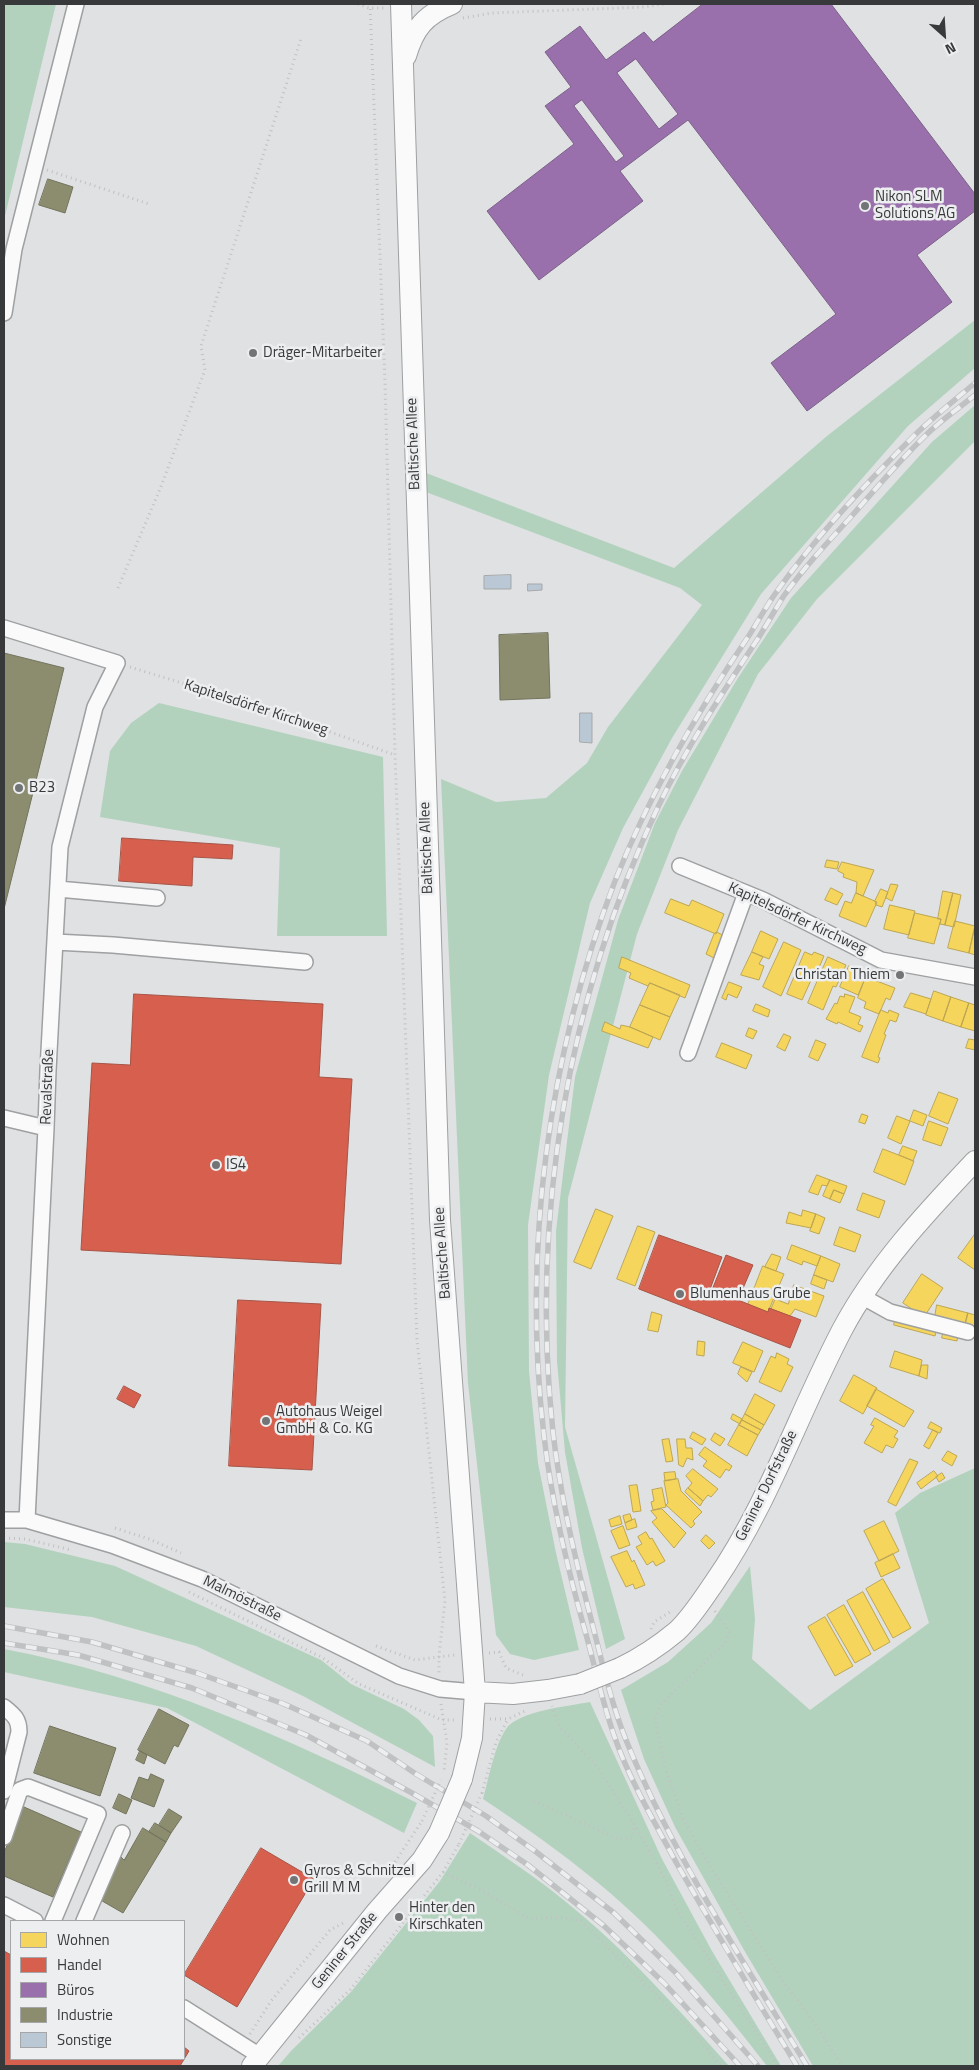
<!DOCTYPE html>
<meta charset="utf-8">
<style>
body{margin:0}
#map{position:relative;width:979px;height:2070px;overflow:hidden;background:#dfe1e2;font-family:"Titillium Web",sans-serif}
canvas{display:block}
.frame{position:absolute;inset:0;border:5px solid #38393a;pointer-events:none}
.legend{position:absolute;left:10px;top:1920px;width:175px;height:140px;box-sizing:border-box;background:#eceef0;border:1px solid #a4a6a7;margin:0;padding:6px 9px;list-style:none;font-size:15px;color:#38393a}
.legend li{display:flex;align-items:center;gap:10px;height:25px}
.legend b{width:25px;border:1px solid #a4a6a7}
.north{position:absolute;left:919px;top:10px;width:50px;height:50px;-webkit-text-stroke:4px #eceef0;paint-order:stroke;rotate:154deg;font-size:14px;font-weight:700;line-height:20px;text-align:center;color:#38393a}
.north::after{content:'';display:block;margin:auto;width:18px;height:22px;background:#38393a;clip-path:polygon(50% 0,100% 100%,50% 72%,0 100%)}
</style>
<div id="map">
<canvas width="979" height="2070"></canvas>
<div class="frame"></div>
<ul class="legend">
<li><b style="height:14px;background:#f6d55c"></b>Wohnen</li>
<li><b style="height:14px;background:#d6604d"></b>Handel</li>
<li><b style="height:14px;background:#9970ab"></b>Büros</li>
<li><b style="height:14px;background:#8c8c6e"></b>Industrie</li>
<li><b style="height:14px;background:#bac8d5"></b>Sonstige</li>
</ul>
<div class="north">N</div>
</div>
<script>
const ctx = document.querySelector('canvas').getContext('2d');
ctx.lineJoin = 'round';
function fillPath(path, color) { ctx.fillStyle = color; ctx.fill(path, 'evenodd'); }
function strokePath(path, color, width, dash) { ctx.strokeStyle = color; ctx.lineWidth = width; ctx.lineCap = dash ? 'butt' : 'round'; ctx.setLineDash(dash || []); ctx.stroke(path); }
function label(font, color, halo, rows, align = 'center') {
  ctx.font = font + ' "Titillium Web",sans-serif'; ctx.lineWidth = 5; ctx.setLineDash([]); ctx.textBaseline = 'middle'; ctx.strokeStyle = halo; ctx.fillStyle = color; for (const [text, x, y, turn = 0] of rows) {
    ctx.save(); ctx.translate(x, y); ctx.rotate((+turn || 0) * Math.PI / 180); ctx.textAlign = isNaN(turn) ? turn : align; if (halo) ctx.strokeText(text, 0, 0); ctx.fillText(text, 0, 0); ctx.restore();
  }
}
const green = new Path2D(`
 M4,4h52l-52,216z
 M975,320v48l-67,58 -147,168 -89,144 -49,90 -33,75 -41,172 -21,150 1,146 9,92 18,90 23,97 -45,10 -24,-6 -14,-19 -28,-252 -27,-604 55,23 50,-4 41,-35 21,-36 94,-122 -22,-17 -254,-96v-19l248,95 153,-132z
 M975,405v36l-158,158 -59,75 -80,156 -41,104 -69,264 -3,229 60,212 -19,10 -24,-101 -17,-96 -8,-91 -1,-130 19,-154 43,-157 37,-97 27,-52 56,-93 53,-80 141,-156z
 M159,703l224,54 4,179h-110l3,-88 -180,-31 10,-66 21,-28z
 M975,1468v598h-162l-69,-116 -69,-123 -31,-68 -23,-69 47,-28 43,-39 39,-57 5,53 -3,40 58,51 119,-87 -34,-110 25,-20z
 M4,1542l21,2 90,22 206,94 30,24 53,25 15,11 14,16 2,31 -132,-71 -107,-50 -104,-29 -88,-10z
 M4,1649c145,27 282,88 413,154l-13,30 -237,-125 -163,-36z
 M590,1702l72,157 50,92 69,115h-14c-51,-66 -105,-131 -170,-184 -36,-30 -75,-57 -114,-83 6,-21 11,-52 23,-70 12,-18 63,-23 84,-27z
 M470,1833c32,22 66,44 96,69 60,48 112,107 163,164h-451l14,-16 59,-58 89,-111z`);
const homes = new Path2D(`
 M827,860l12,2 -2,7 -12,-2z
 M842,862l32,8 -11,26 -7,-3 1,-11 -14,-5 1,-3 -6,-3z
 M891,884l7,1 -6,16 -6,-3z
 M831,888l12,6 -6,11 -12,-5z
 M881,889l7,3 -6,15 -6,-2 -1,-4z
 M943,891l10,2 -8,32 -5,-1 1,-5h-3z
 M856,893l21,9 -11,25 -27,-11 6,-15 6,2z
 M953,893l8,2 -7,32 -9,-2z
 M671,899l18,7 3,-6 32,14 -8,20 -51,-21z
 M890,905l25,6 -6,24 -25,-6z
 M915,913l26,6 -7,25 -26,-6z
 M955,921l20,5 -6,27 -21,-5z
 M975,926v29l-6,-2z
 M761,931l17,8 -9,20 -17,-7z
 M717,932l7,4 -10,22 -8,-4 8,-20z
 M784,942l17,8 -20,46 -18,-9z
 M752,952l11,5 -4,7 5,2 -5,14 -18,-5z
 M805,952l7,3 2,-3 10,4 -10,23 -2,-1 -10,22 -15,-6z
 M622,957l68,28 -5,13 -35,-15 -2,3 -19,-8 2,-5 -12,-5z
 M828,957l18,8 -10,22 -3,-1 -10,24 -15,-7z
 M849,966l18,8 -9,21 -18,-8z
 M866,977l29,11 -5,12 -4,-2 -7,16 -15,-6 2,-6 -8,-4z
 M729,982l13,5 -5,11 -9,-4 -2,6 -4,-2z
 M650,983l30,12 -10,22 -30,-12z
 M934,991l17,6 -8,24 -17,-6z
 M911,993l20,6 -5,15 -22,-7z
 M845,994l10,3 -6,15 12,5 -3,7 5,2 -3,6 -22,-10 -1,2 -11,-5 9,-16 2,1 3,-8 4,1z
 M951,997l18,6 -8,24 -18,-6z
 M969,1003l6,2v26l-14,-4z
 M756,1004l14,6 -2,7 -15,-6z
 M640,1005l30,12 -10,23 -30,-13z
 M881,1010l7,3 1,-3 10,4 -3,8 -6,-2 -6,14 2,1 -8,22 2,1 -2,5 -16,-6z
 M605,1022l15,7 1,-4 9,2 23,10 -5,11 -46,-17z
 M749,1028l8,3 -4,8 -7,-3z
 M784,1034l7,3 -6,14 -8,-4z
 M969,1039l6,1v10l-9,-2z
 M816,1040l10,4 -8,17 -9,-4z
 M722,1043l30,12 -6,14 -30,-12z
 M939,1092l19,7 -10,25 -19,-8z
 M914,1110l13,5 -4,11 -13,-5z
 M862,1114l6,2 -3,8 -6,-2z
 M897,1116l13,5 -9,23 -13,-6z
 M929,1121l19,7 -7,18 -18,-6z
 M903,1146l14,5 -4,10 -14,-6z
 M883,1149l31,12 -9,24 -31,-13z
 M817,1175l13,5 -3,6 -5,-1 -4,10 -9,-3z
 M830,1180l17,6 -3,8 -10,-4 -4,9 -7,-3z
 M834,1190l10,4 -4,9 -10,-4z
 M863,1193l22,8 -6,17 -22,-8z
 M596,1209l17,7 -22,53 -17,-7z
 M803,1210l13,4 -5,14 -25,-5 3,-11 12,4z
 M816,1214l9,4 -6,16 -9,-3z
 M638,1226l17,6 -20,54 -18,-7z
 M840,1227l21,8 -6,17 -21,-7z
 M975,1234v36l-17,-12z
 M792,1245l29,11 -4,10 -14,-5 -1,4 -15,-6z
 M772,1254l9,3 -5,14 -11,-4z
 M821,1256l19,8 -7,18 -19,-7z
 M763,1266l21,8 -16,38 -20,-7z
 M922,1274l21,14 -19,29 -21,-14z
 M814,1275l13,5 -3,9 -13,-5z
 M794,1285l30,11 -8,21 -21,-8 -5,7 -19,-7 4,-10 13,5z
 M937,1305l31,8 -3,12 -30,-8z
 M652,1312l10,3 -4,17 -10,-2z
 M968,1313l7,2v11l-10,-1z
 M896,1316l41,11 -2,9 -41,-11z
 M944,1330l14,3 -1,8 -15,-3z
 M698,1341l7,1 -1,14 -7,-1z
 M743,1342l20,9 -9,21 -21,-9z
 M895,1351l27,9 -3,16 -29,-9z
 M777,1353l12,6 -2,5 6,3 -12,25 -22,-10 12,-26 4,2z
 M922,1365h6l-1,14 -8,-3z
 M741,1367l11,5 -5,10 -9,-8z
 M854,1375l23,13 -14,26 -23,-13z
 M876,1389l38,22 -10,16 -37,-21z
 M755,1394l20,11 -11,20 -19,-11z
 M733,1414l9,5 -2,5 -9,-5z
 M745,1414l19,11 -3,5 -19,-10z
 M875,1418l23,13 -4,6 4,2 -5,9 -7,-3 -4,8 -18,-10 10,-17 -3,-1z
 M742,1420l19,10 -3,5 -19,-10z
 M931,1422l11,6 -2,5 -12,-5z
 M739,1425l19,10 -11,21 -19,-11z
 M933,1430l5,3 -9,16 -5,-3z
 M693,1432l13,7 -4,6 -12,-7z
 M715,1433l10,6 -5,7 -9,-6z
 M669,1439l4,22 -7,1 -4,-22z
 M677,1439h8l1,9h6l1,12 -6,-2 -4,9 -4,-2z
 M705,1447l27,19 -3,5 -3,-2 -6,9 -17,-12 4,-5 -8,-6z
 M948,1451l9,5 -5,10 -10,-6z
 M910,1459l8,3 -22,44 -8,-4z
 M693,1469l25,20 -7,8 -3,-2 -5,6 -15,-13 4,-5 -6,-7z
 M934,1471l4,5 -17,13 -4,-6z
 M675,1472l1,7 -11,2 -1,-8z
 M942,1473l3,5 -6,4 -3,-5z
 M678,1479l3,12 21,21 -9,9 2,3 -4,4 -25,-23 2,-2 -4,-22z
 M637,1485l4,26 -8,1 -4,-26z
 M662,1488l4,19 -13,3 -2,-8 3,-1 -2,-11z
 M688,1488l15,13 -3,5 -15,-14z
 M662,1509l24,24 -12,15 -22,-26 5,-4 -6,-7z
 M630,1514l2,6 -7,3 -2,-7z
 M620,1516l2,8 -11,3 -2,-7z
 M635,1519l2,8 -10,3 -2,-7z
 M884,1521l15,30 -20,10 -15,-30z
 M623,1526l7,19 -11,4 -8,-18z
 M646,1532l4,7 2,-1 13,23 -9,5 -3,-5 -6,4 -11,-18 6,-3 -4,-7z
 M706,1535l9,8 -6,6 -8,-8z
 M627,1551l5,11 2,-2 11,25 -10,4 -2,-5 -7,3 -15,-30z
 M893,1554l7,14 -19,9 -6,-14z
 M883,1579l28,49 -18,10 -27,-49z
 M863,1592l27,50 -16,9 -27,-50z
 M844,1605l27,49 -16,9 -28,-48z
 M825,1617l28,49 -18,10 -27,-49z`);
const shops = new Path2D(`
 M122,838l111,7 -1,14 -39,-2 -1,29 -73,-5z
 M134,994l189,10 -4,73 33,2 -11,185 -260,-14 11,-187 38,2z
 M659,1235l63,22 -16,43h2l18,-45 27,10 -15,35 30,12 1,-4 32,12 -11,28 -151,-59z
 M238,1300l83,4 -9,166 -83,-4z
 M124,1386l17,9 -7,13 -17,-9z
 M261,1848l53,31 -77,128 -53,-32z
 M4,1951l7,4v104h173v-12l5,4 -9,15h-176z`);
const offices = new Path2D(`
 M703,4h128l144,190v17l-58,44 35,47 -145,109 -36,-48 65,-49 -148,-194 -68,51 23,30 -104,79 -52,-69 87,-67 -29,-38 26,-19 -26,-35 35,-26 26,34 38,-28 9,10zM636,59l42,55 -19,15 -42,-56zM582,100l42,56 -8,6 -42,-56z`);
const industry = new Path2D(`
 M48,179l25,8 -8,26 -26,-8z
 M548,633l2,65 -50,2 -1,-65z
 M4,653l60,15 -60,241z
 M159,1709l30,16 -11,22 -4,-2 -9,19 -27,-14z
 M50,1726l66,22 -16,48 -66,-23z
 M140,1751l7,4 -3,9 -8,-4z
 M151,1774l13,6 -10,27 -23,-9 8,-21 9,3z
 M119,1794l13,6 -6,14 -13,-6z
 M24,1807l57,25 -28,65 -49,-21v-23z
 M169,1809l13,8 -11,16 -12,-8z
 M155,1823l16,10 -5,9 -17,-10z
 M143,1828l23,14 -43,71 -26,-15 24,-41 3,3z`);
const building = new Path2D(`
 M511,575v14h-27v-13z
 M528,584h14v6l-14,1z
 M580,713h12v30l-12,-1z`);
const path = new Path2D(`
 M358,4l11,4h15
 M370,4l15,378 10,373 22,585 28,261 -6,55v19
 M463,18l29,-5 152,-6 21,-3
 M47,170l102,34
 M118,588l42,-99 45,-119 -4,-24 100,-307
 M130,667l130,40 135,48
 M115,1528l34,11 32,14
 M4,1538l21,1 46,11
 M189,1592l134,66 36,26 83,36h15
 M715,1611l14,21 -4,11 -64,61 -6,15 11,52 17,47 26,47 74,116 33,44 26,41
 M651,1629l3,-7 16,-10
 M376,1646l39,14 40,-5
 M489,1653l10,-1 7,16 17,7
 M441,1704l6,39 -3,29
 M490,1719h18l17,-8
 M482,1793l14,-51 12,-23
 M534,1801l84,38 14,-1 2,-14 -35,-55 -40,-43 -7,-20
 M634,1824l32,56 10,28 102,158
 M395,1862l27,-41
 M443,1872l38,18 49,29 29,-2 22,4 108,106 32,39
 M250,2034l21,-33 59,-71 15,-8
 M299,2038l51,-48 93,-118 16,-28`);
const minor = new Path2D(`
 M4,313l10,-64 62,-245
 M4,628l113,35 -22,44 -35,140 -12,223 -2,58 -19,392
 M680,866l83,34 118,60 94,17
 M58,889l99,9
 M55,942l58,3 192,17
 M688,1053l58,-160
 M4,1118l42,10
 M863,1297l27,15 78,20
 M4,1520h23l85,25 90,34 197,97 41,13 35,3
 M4,1707c10,8 15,12 15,25l-15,59
 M4,1837l16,-47 8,-3 70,27 -45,107
 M4,1905l31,16
 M84,1921l38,-88
 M184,2008l76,48`);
const major = new Path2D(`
 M401,4l39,1216 35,472 -3,46 -10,41
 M406,56c8,-28 19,-41 46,-52
 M620,1668c21,-10 39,-22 57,-37 14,-13 26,-32 37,-48 54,-78 84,-169 128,-253 34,-64 84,-117 133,-169
 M475,1692l38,2 35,-4 32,-6
 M252,2066l125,-155 45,-51 17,-27`);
const rail = new Path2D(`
 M4,1626l88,16 105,31 87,31 83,37 49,33 70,42 49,35 79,62 61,59 83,94
 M4,1643l74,12 114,33 114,47 106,58 66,38 50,34 75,60 61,58 76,83
 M797,2066c-41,-67 -81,-134 -120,-202 -22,-41 -47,-83 -62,-126 -12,-33 -19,-67 -28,-100 -19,-67 -35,-133 -43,-202 -22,-186 4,-380 71,-555 35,-88 82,-169 135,-247 8,-13 16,-27 25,-40 41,-58 92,-112 143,-162 18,-17 38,-33 57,-49
 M807,2066c-63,-104 -135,-212 -181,-326 -16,-40 -25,-83 -36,-125 -16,-60 -30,-121 -37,-183 -23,-213 14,-433 106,-627 28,-59 64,-113 100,-168 8,-13 16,-27 24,-40 20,-28 43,-53 66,-78 25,-28 49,-57 76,-83 15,-15 34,-28 50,-41`);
const pathBridge = new Path2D(`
 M422,1821l19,-41
 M459,1844l23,-51`);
const majorBridge = new Path2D(`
 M580,1684l40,-16
 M439,1833l23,-54`);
const markers = [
 [865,206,5,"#727475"],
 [253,353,5,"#727475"],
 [19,788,5,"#727475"],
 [900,975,5,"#727475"],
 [216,1165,5,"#727475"],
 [680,1294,5,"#727475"],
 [266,1421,5,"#727475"],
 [294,1880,5,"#727475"],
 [399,1917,5,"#727475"]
];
const poiNames = [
 ["Nikon SLM",875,197],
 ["Solutions AG",875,214],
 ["Dräger-Mitarbeiter",263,353],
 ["B23",29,788],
 ["Christan Thiem",890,975,"right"],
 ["IS4",226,1165],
 ["Blumenhaus Grube",690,1294],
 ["Autohaus Weigel",276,1412],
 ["GmbH & Co. KG",276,1429],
 ["Gyros & Schnitzel",304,1871],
 ["Grill M M",304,1888],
 ["Hinter den",409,1908],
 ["Kirschkaten",409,1925]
];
const streetNames = [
 ["Baltische Allee",414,444,-92],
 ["Kapitelsdörfer Kirchweg",256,708,18],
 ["Baltische Allee",427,848,-92],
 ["Kapitelsdörfer Kirchweg",797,919,25],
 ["Revalstraße",48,1087,-88],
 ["Baltische Allee",443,1253,-94],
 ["Geniner Dorfstraße",767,1486,-64],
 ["Malmöstraße",242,1599,26],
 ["Geniner Straße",345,1951,-51]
];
fillPath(green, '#b2d2be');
fillPath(homes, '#f6d55c');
strokePath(homes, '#bda652', 1);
fillPath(shops, '#d6604d');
strokePath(shops, '#a75447', 1);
fillPath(offices, '#9970ab');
strokePath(offices, '#7c6089', 1);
fillPath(industry, '#8c8c6e');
strokePath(industry, '#73735e', 1);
fillPath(building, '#bac8d5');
strokePath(building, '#a7a8a9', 1);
strokePath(minor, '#9ea0a1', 18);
strokePath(major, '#9ea0a1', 22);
strokePath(path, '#c1c1c2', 3, [1, 4]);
strokePath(minor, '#fafafb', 15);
strokePath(major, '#fafafb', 20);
strokePath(rail, '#c0c1c2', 5.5);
strokePath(rail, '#eceef0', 4, [11]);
strokePath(majorBridge, '#9ea0a1', 22, []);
strokePath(pathBridge, '#c1c1c2', 3, [1, 4]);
strokePath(majorBridge, '#fafafb', 20);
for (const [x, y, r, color] of markers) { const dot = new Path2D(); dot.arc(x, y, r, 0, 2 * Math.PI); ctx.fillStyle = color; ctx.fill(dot); strokePath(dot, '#eceef0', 2); }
label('15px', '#38393a', '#eceef0', poiNames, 'left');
label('15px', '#38393a', '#eceef0', streetNames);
</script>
